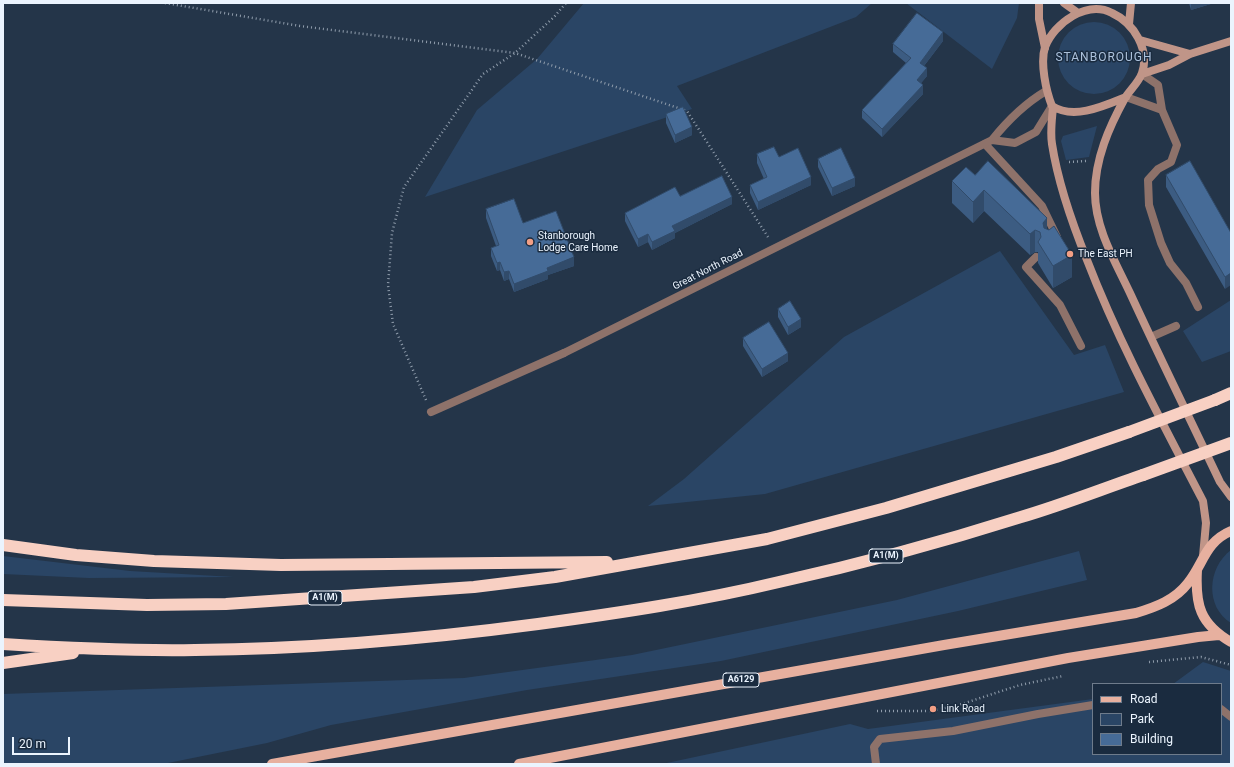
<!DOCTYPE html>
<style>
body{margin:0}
#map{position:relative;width:1234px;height:767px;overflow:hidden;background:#243549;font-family:Roboto,sans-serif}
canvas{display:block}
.frame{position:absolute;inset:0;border:4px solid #ebf4fe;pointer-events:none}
.legend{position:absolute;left:1092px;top:683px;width:130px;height:72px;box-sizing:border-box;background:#1a2b3f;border:1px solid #6e7b8b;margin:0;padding:5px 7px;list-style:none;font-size:12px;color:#ebf4fe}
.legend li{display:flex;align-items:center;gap:8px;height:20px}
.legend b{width:20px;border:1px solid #6e7b8b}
.scale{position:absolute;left:12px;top:737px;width:58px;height:18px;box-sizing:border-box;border:2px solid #ebf4fe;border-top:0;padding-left:5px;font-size:12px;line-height:14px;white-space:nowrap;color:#ebf4fe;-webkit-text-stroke:3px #1a2b3f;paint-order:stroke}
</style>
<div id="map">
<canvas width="1234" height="767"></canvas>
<div class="frame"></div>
<ul class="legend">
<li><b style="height:5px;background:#e7b09f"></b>Road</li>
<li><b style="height:11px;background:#2a4565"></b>Park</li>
<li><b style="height:11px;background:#466b97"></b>Building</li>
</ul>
<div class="scale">20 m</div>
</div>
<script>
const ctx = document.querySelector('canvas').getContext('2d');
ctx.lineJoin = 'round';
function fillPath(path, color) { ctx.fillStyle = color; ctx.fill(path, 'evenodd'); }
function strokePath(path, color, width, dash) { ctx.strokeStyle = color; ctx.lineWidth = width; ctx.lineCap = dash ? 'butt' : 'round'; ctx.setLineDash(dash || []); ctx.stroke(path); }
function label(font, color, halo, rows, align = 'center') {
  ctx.font = font + ' Roboto,sans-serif'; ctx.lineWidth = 3; ctx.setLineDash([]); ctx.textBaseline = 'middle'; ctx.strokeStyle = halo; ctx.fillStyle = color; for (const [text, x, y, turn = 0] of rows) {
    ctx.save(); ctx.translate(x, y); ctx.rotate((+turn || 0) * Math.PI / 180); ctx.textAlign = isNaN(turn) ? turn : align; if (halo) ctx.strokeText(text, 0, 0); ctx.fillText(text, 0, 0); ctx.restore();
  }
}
const green = new Path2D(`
 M584,3h288l-16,14 -179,69 15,23 -267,88 52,-87 60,-51z
 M906,3h113l-2,15 -25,51z
 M1058 58a36 36 0 1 1 72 0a36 36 0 1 1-72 0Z
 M1097,126l-8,31 -23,3 -5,-19 2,-5z
 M1000,251l74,104 31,-10 19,47 -359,102 -117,12 36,-27 160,-142z
 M1231,300v51l-29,11 -19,-31z
 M1231,550v73c-26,-16 -24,-55 0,-73z
 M1079,551l8,29 -129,31 -237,50 -194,29 -196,35 -64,18 -104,21h-160v-70l461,-16 168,-23 265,-55z
 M3,556l127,15 104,6 -145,1 -86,-4z
 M1203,662l28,9v93h-569l188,-40 18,5 225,-30v55h128v-70h-48z`);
const path = new Path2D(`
 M165,3l135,23 215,27 172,58 81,126
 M1069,162l17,-1
 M426,400l-33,-76 -5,-39 4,-52 12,-46 79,-113 32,-21 39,-36 12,-14
 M1149,662l52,-5 30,8
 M877,711h52l27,-5 64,-21 43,-9`);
const lane = new Path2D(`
 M1142,74l16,11 4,25 15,35 -6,17 -13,7 -10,11 1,25 12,38 9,20 16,20 12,24
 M1126,97l36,13
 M985,144l57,62 15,31
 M1036,257l-10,10 34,38 21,41
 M1151,337l25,-11
 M431,412l133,-59
 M1221,709l10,8
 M876,764l-2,-17 6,-8 73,-8 85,-17 55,-9`);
const street = new Path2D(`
 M992,140l23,3 21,-11 16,-26
 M564,353l428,-213c16,-20 32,-36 54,-49`);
const secondary = new Path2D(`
 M1039,3v16l6,29
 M1064,3l14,10
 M1129,24l2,-21
 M1140,40l50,14
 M1142,74l27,-9 21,-11 41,-13
 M1126,97c-22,9 -52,23 -74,9 -6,-15 -12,-43 -7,-59 9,-24 42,-47 67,-34 22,10 38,37 30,60 -3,9 -12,17 -17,25 -16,29 -30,61 -30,95 0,35 20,68 35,100 29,63 60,126 90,189l11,15
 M1053,107c-1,12 -3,25 -1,37 6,39 20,79 35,116 32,83 75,162 116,241l3,22 -3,33`);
const primary = new Path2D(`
 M1197,570c-2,35 3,54 34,72
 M272,764l672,-119 192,-32c20,-6 39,-13 52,-30 16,-20 17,-41 43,-52
 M519,764l549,-106 130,-21 21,-2`);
const highway = new Path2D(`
 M1215,400l16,-7
 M3,545l73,10 78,6 127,4 326,-3
 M3,600l144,5 79,-1 248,-17 81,-10 212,-38 119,-31 170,-51 73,-25
 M3,644c64,4 128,7 192,6 115,-1 230,-11 343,-26 81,-11 162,-23 241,-42 82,-18 163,-40 242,-65 41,-12 81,-28 122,-42
 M3,663l70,-10`);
const highwayBridge = new Path2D(`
 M1129,432l86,-32
 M1143,475l88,-32`);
const wall = new Path2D(`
 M1189,3h25l-23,7z
 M943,41l-19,25 3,10 -6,7 2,11 -41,43 -20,-19v-8l44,-47 -13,-11v-8z
 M666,114l26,21 -17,8 -9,-20z
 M757,154l22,3 32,28 -53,25 -8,-17v-8l14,-6 -7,-16z
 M818,159l37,27 -23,10 -14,-29z
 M975,175l72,54 25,48 -19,11 -15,-25v-11h-3l-5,3 -46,-44 -11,12 -21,-20v-22z
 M1166,175l65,58 -6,56 -59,-102z
 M680,196l52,8 -57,29v5l-23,12 -4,-8 -10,5 -13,-26v-8z
 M486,209l37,14 51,43 -26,9v4l-34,13 -5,-13 -5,2 -4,-11 -3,1 -6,-15v-8l5,-2 -10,-28z
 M778,309l23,18 -13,8 -10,-18z
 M743,338l45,23 -26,16 -19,-31z`);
const shadedWall = new Path2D(`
 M1191,3h23l-23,7z
 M943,32v9l-23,30v-8z
 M927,68v8l-10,12v-8z
 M923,85v9l-41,43v-8z
 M692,127v8l-17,8v-8z
 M811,177v8l-53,25v-8z
 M855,178v8l-23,10v-8z
 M984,190v21l-11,12v-21z
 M732,197v7l-57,29v5l-23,12v-8l20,-16z
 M1047,218v21l-4,5v-21z
 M1035,230v22l-5,3v-21z
 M648,234v8l-10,5v-8z
 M1072,255v22l-19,11v-22z
 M574,257v9l-26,9v4l-34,13v-8l33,-16z
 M500,262v8l-3,1v-8z
 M509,271v8l-5,2v-9z
 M1231,273v12l-6,4v-12z
 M801,319v8l-13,8v-8z
 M788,353v8l-26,16v-8z`);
const building = new Path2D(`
 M917,13l26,19 -23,31 7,5 -10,12 6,5 -41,44 -20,-19 49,-52 -18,-14z
 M683,107l9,20 -17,8 -9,-21z
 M774,147l5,10 19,-9 13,29 -53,25 -8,-17 17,-8 -10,-23z
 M841,148l14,30 -23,10 -14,-29z
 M988,161l59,57 -4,5 1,5 5,2 5,-4 18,29 -19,11 -15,-24 3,-5 -1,-5 -5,-2 -5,4 -46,-44 -11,12 -21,-21 14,-14 9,8z
 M1190,161l41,72v40l-6,4 -59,-102z
 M722,176l10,21 -60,29 3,5 -23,11 -4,-8 -10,5 -13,-26 50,-26 5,9z
 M514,199l9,24 33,-12 18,46 -27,11 1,3 -34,13 -5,-13 -5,1 -4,-10 -3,1 -6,-15 8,-3 -13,-36z
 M790,301l11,18 -13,8 -10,-18z
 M769,322l19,31 -26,16 -19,-31z`);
const markers = [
 [530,242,4,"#f39f85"],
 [1070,254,4,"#f39f85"],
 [933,709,4,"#f39f85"]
];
const shields = [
 [886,556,34],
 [325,598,34],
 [741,680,36]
];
const shieldNames = [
 ["A1(M)",886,556],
 ["A1(M)",325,598],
 ["A6129",741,680]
];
const poiNames = [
 ["Stanborough",538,236],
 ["Lodge Care Home",538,248],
 ["The East PH",1078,254],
 ["Link Road",941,709]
];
const streetNames = [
 ["Great North Road",708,270,-27]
];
const quarterNames = [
 ["STANBOROUGH",1104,58]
];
fillPath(green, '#2a4565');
strokePath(path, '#909dac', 2.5, [1, 3]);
strokePath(lane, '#8e726a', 8);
strokePath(street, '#8e726a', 8);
strokePath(secondary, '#c09588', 8);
strokePath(primary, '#e7b09f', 10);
strokePath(highway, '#f8d0c3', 12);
strokePath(highwayBridge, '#f8d0c3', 12);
fillPath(wall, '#3c5c82');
fillPath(shadedWall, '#314b6a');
fillPath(building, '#466b97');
strokePath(building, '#314b6a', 1);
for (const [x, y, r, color] of markers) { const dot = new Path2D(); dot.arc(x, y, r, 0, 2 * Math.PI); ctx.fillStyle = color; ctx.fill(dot); strokePath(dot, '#1a2b3f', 1.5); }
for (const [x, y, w] of shields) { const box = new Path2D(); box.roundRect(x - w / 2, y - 7, w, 14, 3); ctx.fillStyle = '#1a2b3f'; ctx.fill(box); strokePath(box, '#ebf4fe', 1); }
label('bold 9px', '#ebf4fe', null, shieldNames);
label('10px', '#ebf4fe', '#1a2b3f', poiNames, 'left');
label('10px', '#ebf4fe', '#1a2b3f', streetNames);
ctx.letterSpacing = '1px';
label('12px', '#acc1db', '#1a2b3f', quarterNames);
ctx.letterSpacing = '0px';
</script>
